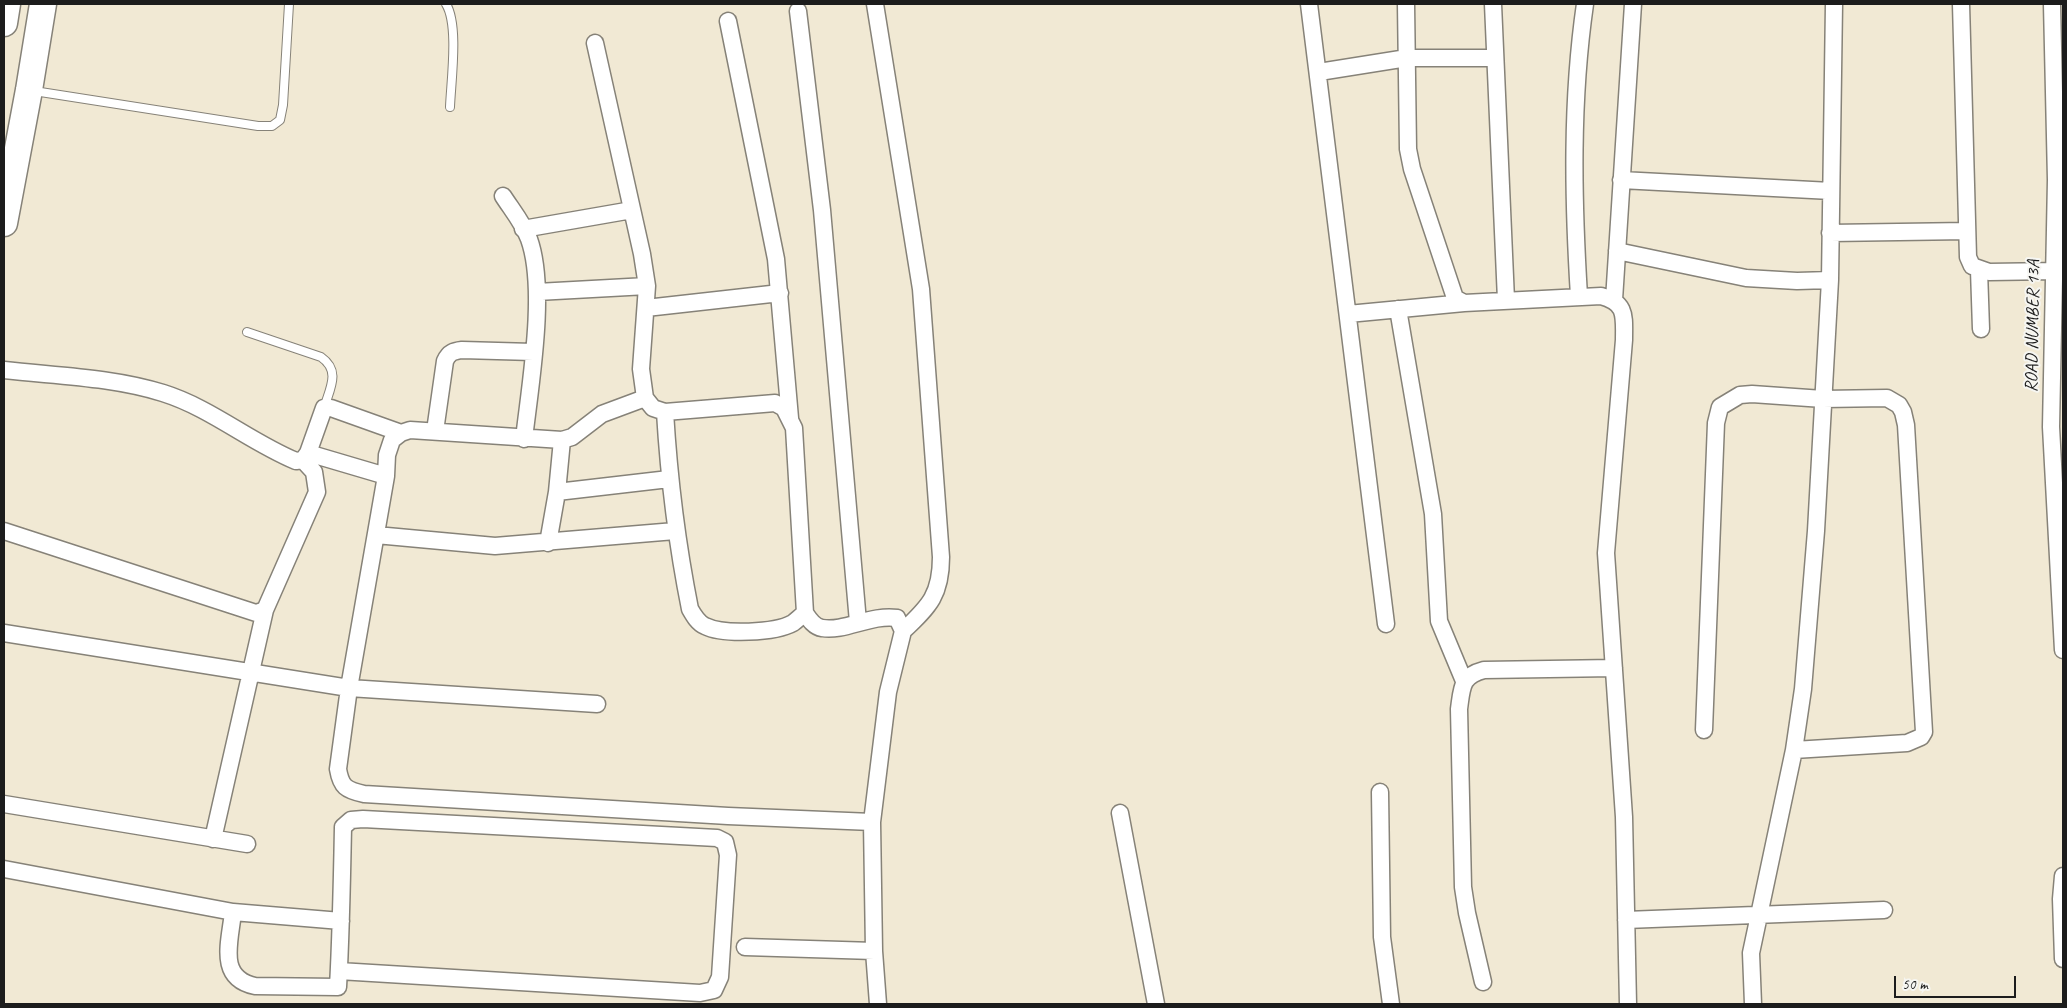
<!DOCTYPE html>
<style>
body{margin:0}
#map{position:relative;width:2067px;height:1008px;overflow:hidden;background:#f1e9d4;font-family:Caveat,sans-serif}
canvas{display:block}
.frame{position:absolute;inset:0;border:5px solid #1c1c1c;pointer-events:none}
.scale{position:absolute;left:1894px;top:976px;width:122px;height:22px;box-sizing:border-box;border:2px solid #1c1c1c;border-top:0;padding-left:6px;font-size:15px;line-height:18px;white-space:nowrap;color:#1c1c1c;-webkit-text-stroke:4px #f6f6f2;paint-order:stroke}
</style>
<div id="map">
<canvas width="2067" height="1008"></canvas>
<div class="frame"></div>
<div class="scale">50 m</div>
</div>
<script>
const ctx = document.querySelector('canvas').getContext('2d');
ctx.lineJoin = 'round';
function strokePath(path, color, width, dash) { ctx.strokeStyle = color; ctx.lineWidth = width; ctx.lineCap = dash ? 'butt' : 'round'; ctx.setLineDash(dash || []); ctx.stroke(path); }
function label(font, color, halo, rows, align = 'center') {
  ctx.font = font + ' Caveat,sans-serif'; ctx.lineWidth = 4; ctx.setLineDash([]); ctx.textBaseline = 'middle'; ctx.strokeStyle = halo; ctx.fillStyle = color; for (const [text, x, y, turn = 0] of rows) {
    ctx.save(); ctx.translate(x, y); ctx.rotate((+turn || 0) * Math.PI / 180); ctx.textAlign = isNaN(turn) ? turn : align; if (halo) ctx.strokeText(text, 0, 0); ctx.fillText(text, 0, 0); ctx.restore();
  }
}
const service = new Path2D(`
 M446,4c13,21 5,77 4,103
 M34,91l224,35h14l8,-6 3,-15 6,-101
 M247,332l74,25c20,14 9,31 3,51`);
const minor = new Path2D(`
 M875,4l46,285 20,268c0,37 -11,49 -38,74
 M1309,4l77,620
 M1406,4l2,145 4,20 43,129 9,5 137,-7c26,7 23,20 23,44l-18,213 18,264 4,187
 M1493,4l13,296
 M1961,4l7,253 4,9 17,6 66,-1
 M2052,4l4,176 -5,247 12,223
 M798,11l24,199 36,412
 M728,21l48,238 14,159
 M595,43l47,211 5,32 -6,83 4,29 8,10 12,4 110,-9 9,5 10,20 11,185c4,6 9,14 17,15 23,4 49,-14 75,-10l6,13 -15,61 -16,130 2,129 4,53
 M1319,72l88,-14h87
 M1621,180l210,11
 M503,196c9,14 20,27 26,43 18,50 1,146 -5,200
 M523,229l109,-19
 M1830,233l137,-2
 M1617,251l129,27 51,3 33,-1
 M1979,270l2,59
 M537,292l110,-6
 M1579,296c-6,-97 -8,-195 6,-292
 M1614,300l19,-296
 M646,308l134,-15
 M1398,309l35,205 6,107 25,60
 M1348,314l116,-11
 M4,370c52,6 108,7 159,23 48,15 87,49 133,68l7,-1 5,-7 16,-45h7l70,25
 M645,398l-43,16 -30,23 -10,3 -152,-10 -9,3 -9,7 -5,15 -1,21 -37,212 -11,81c3,18 8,21 26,25l364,22 144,6
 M665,412c4,67 12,132 25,197 4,7 8,14 15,17 18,9 70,7 88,-3 4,-3 8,-7 12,-10
 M435,431l10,-70c4,-9 9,-10 17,-11l71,2
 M308,453l78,23
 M557,492l112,-13
 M4,531l252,82 9,-3 52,-118 -3,-20 -11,-12
 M376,535l119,11 180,-15
 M548,543l9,-51 5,-52
 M4,633l345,55 248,16
 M1704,730l12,-307 4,-16 20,-12 12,-1 71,5 64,-1 12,7 4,7 3,13 18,307 -3,5 -14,6 -113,7
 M1380,792l2,145 9,67
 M4,804l243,40
 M1120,813l36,191
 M213,839l52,-229
 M4,869l229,43
 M2063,876l-2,23 2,60
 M1626,920l258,-10
 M745,947l129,4
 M339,971l361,22 14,-3 6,-13 8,-122 -3,-13 -8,-4 -354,-19 -12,1 -8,7c-1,53 -2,107 -5,160l-83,-1c-38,-8 -25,-44 -22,-74l108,9
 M1483,982l-16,-69 -4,-26 -4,-178c3,-22 2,-33 25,-39l130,-2
 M1753,1004l-2,-51 43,-203 9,-61 13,-158 14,-251 4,-276`);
const trunk = new Path2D(`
 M4,23l3,-19
 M4,223l25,-133 14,-86`);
const streetNames = [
 ["ROAD NUMBER 13A",2033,326,-89]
];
strokePath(service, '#868278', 10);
strokePath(minor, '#868278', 19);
strokePath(trunk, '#868278', 29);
strokePath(service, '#fff', 8);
strokePath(minor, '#fff', 16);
strokePath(trunk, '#fff', 26);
label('18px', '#1c1c1c', '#f6f6f2', streetNames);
</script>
